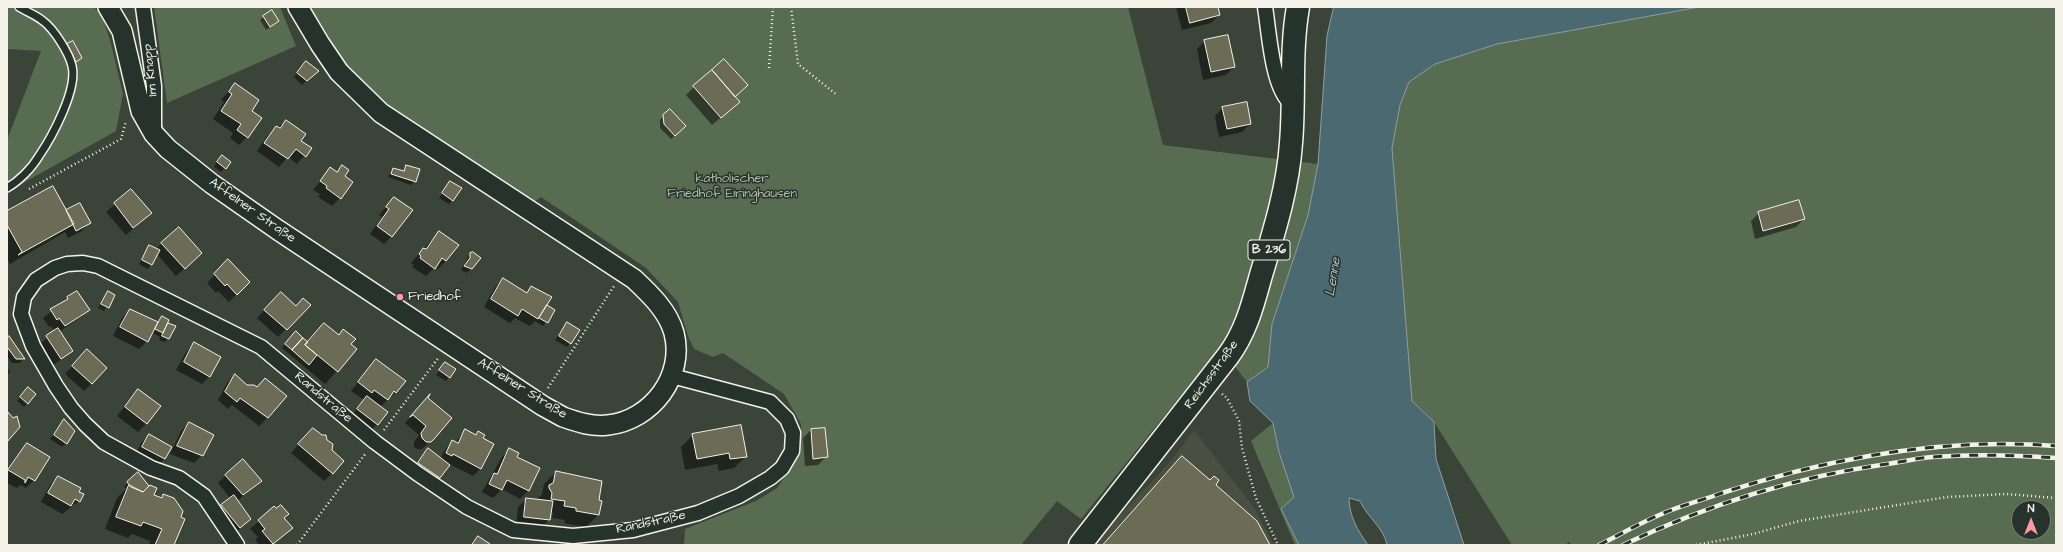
<!DOCTYPE html>
<meta charset="utf-8">
<style>
body{margin:0}
#map{position:relative;width:2063px;height:552px;overflow:hidden;background:#3b4439;font-family:"Architects Daughter",sans-serif}
canvas{display:block}
.frame{position:absolute;inset:0;border:8px solid #f4f1e8;pointer-events:none}
.north{position:absolute;left:2011px;top:500px;width:40px;height:40px;box-sizing:border-box;background:#26332d;border:1px solid #787f78;border-radius:50%;rotate:0deg;font-size:11px;font-weight:700;line-height:16px;text-align:center;color:#f4f1e8}
.north::after{content:'';display:block;margin:auto;width:14px;height:18px;background:#ff9aa2;clip-path:polygon(50% 0,100% 100%,50% 72%,0 100%)}
</style>
<div id="map">
<canvas width="2063" height="552"></canvas>
<div class="frame"></div>
<div class="north">N</div>
</div>
<script>
const ctx = document.querySelector('canvas').getContext('2d');
ctx.lineJoin = 'round';
function fillPath(path, color) { ctx.fillStyle = color; ctx.fill(path, 'evenodd'); }
function strokePath(path, color, width, dash) { ctx.strokeStyle = color; ctx.lineWidth = width; ctx.lineCap = dash ? 'butt' : 'round'; ctx.setLineDash(dash || []); ctx.stroke(path); }
function label(font, color, halo, rows, align = 'center') {
  ctx.font = font + ' "Architects Daughter",sans-serif'; ctx.lineWidth = 3; ctx.setLineDash([]); ctx.textBaseline = 'middle'; ctx.strokeStyle = halo; ctx.fillStyle = color; for (const [text, x, y, turn = 0] of rows) {
    ctx.save(); ctx.translate(x, y); ctx.rotate((+turn || 0) * Math.PI / 180); ctx.textAlign = isNaN(turn) ? turn : align; if (halo) ctx.strokeText(text, 0, 0); ctx.fillText(text, 0, 0); ctx.restore();
  }
}
const built = new Path2D(`
 M1194,430l61,79 19,36h-179l13,-17 62,-66z`);
const green = new Path2D(`
 M7,7h86l8,6 9,27 13,54 -7,37 -109,61v-52l34,-89 -34,-2z
 M154,7h126l16,39 -129,57z
 M307,7h821l35,138 155,19 -10,51 -36,109 -4,43 -21,15 -27,-35 -139,172 -24,-18 -36,44h-337l1,-16 71,-28 21,-13 16,-24 8,-25v-15l-17,-30 -61,-41 -10,4 -19,-8 -6,-13 -10,-34 -32,-34 -105,-71 -9,6 -153,-100 -38,-41z
 M1699,7h357v538h-485l-2,-3 -4,3h-53l-78,-123 -22,-21 -20,-253 8,-43 9,-23 26,-18 62,-20zM2019,508h24v24h-24z
 M1273,423l6,29 15,45 -13,12 18,36h-4l-44,-104z`);
const water = new Path2D(`
 M1334,7h365l-202,37 -62,20 -26,18 -9,23 -8,43 20,253 22,21 2,37 28,86h-77c-3,-17 -20,-28 -27,-44l-11,-3c0,18 9,33 19,47h-69l-18,-36 13,-12 -15,-45 -6,-29 -23,-22 -3,-19 21,-15 4,-43 36,-109 10,-51 9,-128z`);
const shadow = new Path2D(`
 M1176,7h41l2,8 -8,8 -29,7z
 M264,17l14,4 -12,9 -6,-10z
 M1205,41l29,26 -8,8 -23,5 -6,-31z
 M68,45l13,13 -9,7 -8,-16z
 M302,66l11,9 -11,10 -8,-8z
 M235,85l15,26 -3,26 -8,8 -9,-7 3,-5 -20,-14 11,-17 -3,-2z
 M694,87l40,10 -4,13 -18,15 -26,-30z
 M1223,107l27,17 -8,8 -23,5 -4,-21z
 M670,110l11,19 -10,10 -11,-11v-8z
 M286,121l14,20 11,8 -14,15 -9,-7 -9,10 -22,-16 11,-16z
 M218,160l7,8 -4,4 -7,-5z
 M407,166l8,15 -4,4 -23,-8 5,-8 9,3z
 M342,167l1,10 -3,21 -8,8 -14,-9 2,-3 -7,-4 17,-21 6,4z
 M450,182l3,18 -4,4 -10,-6z
 M131,191l20,22 -25,22 -20,-23z
 M394,198l-2,38 -8,8 -14,-10 12,-17 -3,-2z
 M7,212h59l24,10 -8,9 -14,7 -3,-6 -55,32 -3,-6z
 M1759,213l45,6 -8,8 -41,12 -4,-18z
 M439,232l7,29 -8,8 -3,-2 -9,9 -14,-9 2,-2 -3,-2z
 M162,243l31,18 -17,15 -19,-22 -9,15 -9,-5 10,-18 7,3z
 M470,254l10,4 -13,15 -6,-3z
 M228,261l21,21 -20,20 -11,-11 -2,2 -9,-10z
 M503,279l23,14 6,-6 12,23 3,-4 7,5 -11,15 -8,-5 -5,5 -15,-8 -5,5 -26,-16 11,-20z
 M108,292l6,3 -10,16 -6,-3z
 M68,298l21,11 -8,8 -22,15 13,19 -20,15 -13,-21 16,-14 -4,-5 -2,1 -6,-9z
 M273,301l13,28 -8,8 -21,-19z
 M130,310l27,13 5,-6 5,6 7,4 -6,11 -3,4 -6,-2 1,-3 -9,-5 -4,9 -8,8 -26,-13 9,-18z
 M568,323l2,20 -3,4 -12,-7z
 M324,324l14,12 5,-6 7,15 6,5 -31,34 -43,-36 10,-12 15,6z
 M9,338l15,21 -4,4h-8l-5,-7v-17z
 M194,344l16,32 -8,8 -26,-14 10,-18z
 M79,359l13,24 -8,8 -19,-17z
 M376,360l20,32 -16,15 -3,17 -8,8 -19,-15 14,-17 -13,-9z
 M445,363l4,14 -3,4 -10,-6z
 M7,367l3,5 -3,3z
 M235,375l12,11 9,1 9,-8 3,38 -9,9 -27,-21 -4,4 -10,-9 9,-17z
 M138,390l8,34 -8,8 -21,-16z
 M25,392l10,3 -11,12 -7,-6z
 M427,398l3,43 -8,8h-5l-3,-2v-5l5,-7 -14,-12z
 M64,421l2,22 -4,4 -12,-8z
 M189,423l13,32 -8,8 -24,-9 11,-23z
 M465,430l17,8 -1,30 -8,8 -24,-12 -18,22 -20,-15 17,-21 12,9 5,-9 8,-8 2,1z
 M811,430l15,27 -8,8 -13,1 -2,-28z
 M149,435l22,12 -7,12 -8,8 -21,-12 6,-12z
 M693,435l53,21 -12,12 -15,3 -2,-7 -32,6 -4,-23z
 M305,437l26,14 1,22 -8,8 -33,-28z
 M27,444l7,36 -8,8 -5,-3 -4,3 -10,-5v-13z
 M510,449l6,9 12,33 -8,8 -18,-10 -9,9 -11,-6 20,-35z
 M1182,457l33,28 54,60h-166z
 M556,472l42,29v14l-12,12 -22,-4 1,-3 -13,-2 1,-5 -3,-1 -1,8 -8,8 -25,-3 2,-18 9,-8 10,1 5,-6 2,-10z
 M138,474l15,22 7,2 3,-3 10,50h-24l1,-4 -18,-7 -4,4 -23,-9 12,-31 9,-9 -2,-3z
 M226,475l35,6 -24,20 13,18 -18,17 -18,-22 17,-15 -13,-16z
 M58,477l20,15 1,9 -17,13 -21,-12 9,-17z
 M274,508l18,20 -20,17h-13l-4,-5 3,-3 -8,-8z`);
const building = new Path2D(`
 M1186,7h32l2,8 -30,8z
 M272,10l7,11 -9,6 -7,-11z
 M1228,35l7,32 -24,5 -7,-32z
 M73,41l9,17 -6,4 -9,-18z
 M724,59l24,26 -13,12 -23,-27z
 M306,61l13,10 -12,10 -10,-8z
 M712,70l28,32 -19,16 -28,-32z
 M235,83l24,17 -7,11 10,7 -14,20 -11,-8 4,-6 -20,-13 11,-17 -3,-2z
 M1247,102l4,22 -24,5 -5,-22z
 M670,109l16,17 -11,10 -11,-12 -1,-9z
 M286,120l20,14 -5,7 11,7 -6,9 -10,-8 -8,10 -24,-16 12,-17 4,2z
 M222,155l9,7 -5,7 -9,-7z
 M342,165l7,5 -4,6 8,6 -12,17 -15,-11 1,-2 -7,-5 10,-14 7,5z
 M406,165l14,4 -4,13 -25,-8 2,-6 11,3z
 M450,181l12,7 -9,13 -11,-8z
 M53,186l21,38 -56,31 4,-3 -15,-27v-14z
 M131,189l21,24 -19,15 -19,-25z
 M394,197l19,13 -21,27 -15,-11 12,-17 -3,-2z
 M1799,200l6,19 -42,12 -5,-19z
 M80,203l11,20 -15,8 -10,-21z
 M179,227l23,26 -17,16 -24,-26z
 M439,231l20,14 -13,16 -4,-3 -7,11 -15,-11 1,-2 -2,-2 4,-6 3,1z
 M149,245l11,5 -8,15 -10,-5z
 M473,252l8,6 -9,11 -8,-3 6,-8v-5z
 M228,259l22,23 -13,13 -10,-11 -2,2 -11,-12z
 M503,278l24,15 4,-7 21,11 -14,22 -16,-10 -4,7 -27,-17z
 M77,291l13,19 -25,16 -6,-8 -2,2 -7,-11 18,-10 -1,-2z
 M108,291l7,4 -6,13 -8,-4z
 M281,292l15,14 7,-8 8,7 -24,25 -23,-20z
 M547,305l8,5 -7,13 -9,-5z
 M130,309l28,13 -10,20 -28,-15z
 M162,316l7,4 -6,13 -8,-4z
 M567,322l13,8 -9,14 -12,-8z
 M168,323l8,3 -7,13 -7,-3z
 M324,323l15,12 4,-6 13,10 -5,5 6,5 -19,23 -33,-27z
 M58,328l15,23 -12,8 -15,-23z
 M296,331l7,7 -11,12 -7,-6z
 M9,336l16,23h-9l-9,-12v-9z
 M303,338l5,4 -3,3 12,10 -8,10 -17,-15z
 M194,342l27,15 -11,20 -26,-15z
 M87,349l20,19 -15,16 -20,-18z
 M376,359l30,22 -10,12 -2,-2 -6,9 -14,-10 -2,3 -14,-11z
 M445,362l11,7 -6,9 -11,-8z
 M235,374l12,11h7l3,2 8,-9 22,18 -19,22 -28,-20 -3,4 -12,-10z
 M28,387l8,7 -8,10 -8,-7z
 M138,389l23,17 -14,18 -22,-17z
 M430,394l-2,4 24,20 -17,20 -4,4h-5l-4,-4 -1,-5 5,-7 -13,-11 -3,2z
 M367,396l21,16 -10,13 -21,-16z
 M7,411l6,7 4,-2 3,11 -13,15z
 M64,419l11,12 -8,13 -13,-9z
 M189,422l25,13 -11,21 -26,-10z
 M741,425l6,32 -17,2 -1,-6 -32,6 -5,-25z
 M313,428l9,7h4l1,5 6,4 -1,6 12,11 -11,13 -35,-30z
 M825,428l3,29 -15,2 -2,-30z
 M465,429l11,6 2,-4 7,4 -2,3 11,6 -13,25 -28,-15 -1,2 -6,-3 6,-13 6,3z
 M149,434l23,13 -7,12 -23,-12z
 M27,443l23,14 -15,24 -7,-4 -3,6v-3l-17,-10z
 M428,448l22,17 -10,13 -22,-15z
 M509,448l10,5 -2,4 23,11 -11,23 -22,-11 -5,10 -13,-6 5,-11 3,1z
 M1182,456l28,24 4,-4 5,4 -3,5 41,36 13,24h-167z
 M243,459l19,22 -19,14 -18,-20z
 M556,471l46,10 -3,19 3,1 -3,14 -23,-4v-3l-12,-2 1,-5 -14,-2 1,-6 -3,-5v-3l4,-2z
 M138,472l11,14 -6,6 -12,-5 -4,-5z
 M58,476l23,12 -2,4 5,2 -4,8 -5,-3 -4,7 -23,-13z
 M129,485l14,7 7,-7 7,3 -3,7 8,3 1,-4 11,4 9,13 -2,6 4,2 -11,26h-19l7,-16 -19,-7 -2,4 -25,-9z
 M234,495l17,24 -11,9 -19,-23z
 M526,498l27,3 -3,19 -26,-3z
 M281,505l8,9 -5,4 9,10 -20,16 -11,-13 3,-2 -7,-9 16,-14 2,2z
 M478,536l12,8 -1,1h-17z`);
const path = new Path2D(`
 M791,7l7,57 39,31
 M769,68l4,-61
 M29,189l92,-50 5,-18
 M548,388l66,-102
 M1222,394l5,4 12,23 3,27 14,50 22,47
 M384,430l55,-73
 M297,545l69,-92
 M1696,545l57,-11 46,-13 148,-24 59,-3 50,4`);
const lane = new Path2D(`
 M7,188c12,-7 25,-20 32,-32 13,-19 39,-67 33,-90 -3,-13 -18,-37 -29,-45 -7,-6 -16,-9 -24,-14`);
const street = new Path2D(`
 M143,7l11,79v48
 M1265,7c4,24 7,83 27,97
 M237,545l-33,-49 -25,-18 -28,-10 -47,-26 -19,-18 -14,-16 -15,-22 -23,-40 -12,-32 3,-17 12,-17 19,-12 12,-4 16,-1 15,3 163,81 114,95 43,32 49,33 46,23 60,6 60,-6 65,-17 41,-17 31,-18 12,-10 10,-17 1,-18 -6,-14 -17,-17 -98,-26`);
const secondary = new Path2D(`
 M108,7l14,24 19,80 13,23 14,15 44,35 66,46 265,176 20,11c14,5 29,10 45,8 44,-5 77,-49 66,-92 -6,-22 -24,-39 -40,-54l-253,-166 -42,-41 -19,-28 -22,-37`);
const primary = new Path2D(`
 M1080,545l148,-189c18,-24 25,-52 33,-81 13,-43 27,-87 30,-132 4,-45 -1,-91 7,-136`);
const rail = new Path2D(`
 M1599,545c22,-11 43,-23 65,-32 19,-8 39,-13 58,-20 107,-35 221,-56 334,-47
 M1623,545c84,-40 172,-68 264,-81 15,-2 30,-6 45,-7 41,-3 83,-2 124,1`);
const markers = [
 [400,297,4,"#ff9aa2"]
];
const shields = [
 [1269,250,42]
];
const shieldNames = [
 ["B 236",1269,250]
];
const streetNames = [
 ["Im Knapp",151,70,-96],
 ["Affelner Straße",252,211,35],
 ["Reichsstraße",1212,375,-54],
 ["Affelner Straße",522,389,32],
 ["Randstraße",323,398,40],
 ["Randstraße",651,523,-12]
];
const parkNames = [
 ["katholischer",732,179],
 ["Friedhof Eiringhausen",732,194]
];
const poiNames = [
 ["Friedhof",408,297]
];
const waterNames = [
 ["Lenne",1334,277,-81]
];
fillPath(built, '#495042');
fillPath(green, '#576c50');
fillPath(water, '#4b6971');
strokePath(water, '#8f9fa1', 1);
fillPath(shadow, '#0007');
fillPath(building, '#6b6b56');
strokePath(building, '#f4f1e8', 1);
strokePath(lane, '#f4f1e8', 10);
strokePath(street, '#f4f1e8', 17);
strokePath(secondary, '#f4f1e8', 22);
strokePath(primary, '#f4f1e8', 25);
strokePath(path, '#f4f1e8', 2.5, [1, 3]);
strokePath(lane, '#26332d', 7);
strokePath(street, '#26332d', 14);
strokePath(secondary, '#26332d', 19);
strokePath(primary, '#26332d', 22);
strokePath(rail, '#f4f1e8', 4.5);
strokePath(rail, '#26332d', 3, [9]);
for (const [x, y, r, color] of markers) { const dot = new Path2D(); dot.arc(x, y, r, 0, 2 * Math.PI); ctx.fillStyle = color; ctx.fill(dot); strokePath(dot, '#26332d', 1.5); }
for (const [x, y, w] of shields) { const box = new Path2D(); box.roundRect(x - w / 2, y - 10, w, 20, 3); ctx.fillStyle = '#26332d'; ctx.fill(box); strokePath(box, '#f4f1e8', 1); }
label('bold 12px', '#f4f1e8', null, shieldNames);
label('13px', '#f4f1e8', '#26332d', streetNames);
label('13px', '#b5bcab', '#26332d', parkNames);
label('13px', '#f4f1e8', '#26332d', poiNames, 'left');
label('italic 14px', '#b0bbb8', '#26332d', waterNames);
</script>
